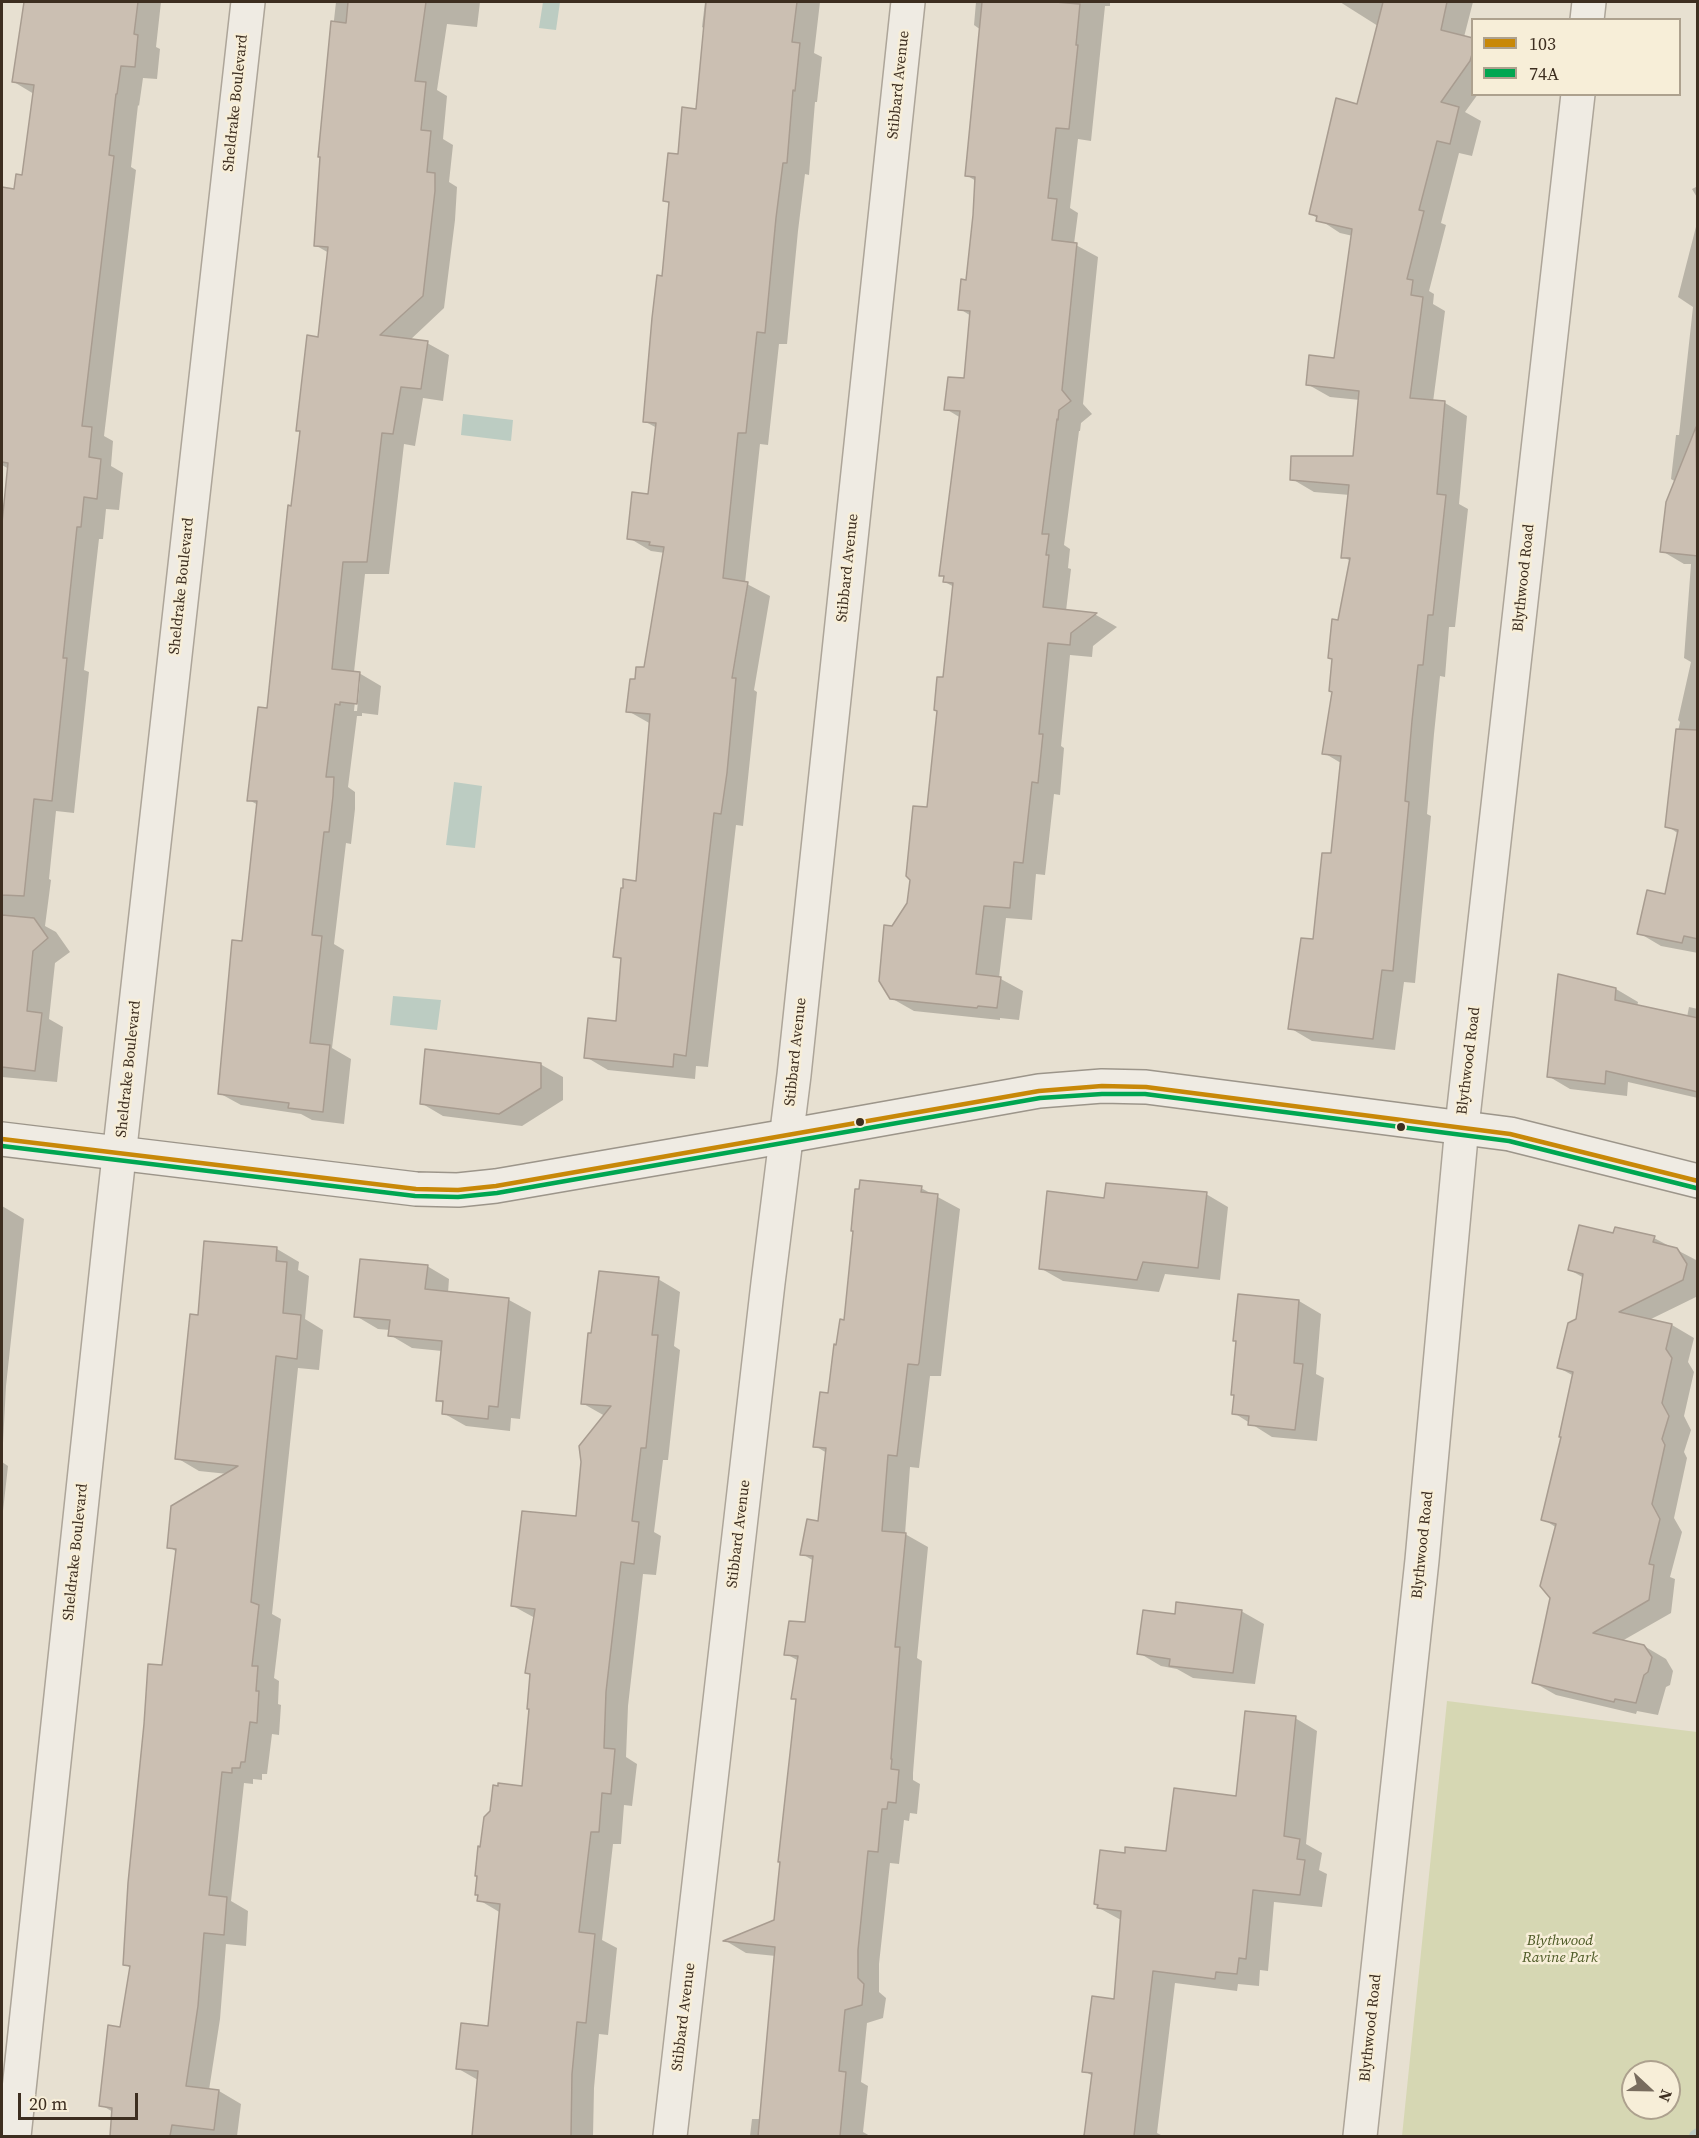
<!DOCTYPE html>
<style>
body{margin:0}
#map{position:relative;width:1699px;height:2138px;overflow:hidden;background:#e7e0d1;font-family:"Source Serif 4",serif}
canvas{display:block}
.frame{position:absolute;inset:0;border:3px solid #3d2e20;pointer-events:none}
.legend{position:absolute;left:1471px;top:18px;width:210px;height:78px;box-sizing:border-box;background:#f7eed8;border:2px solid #ada18e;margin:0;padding:8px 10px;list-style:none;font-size:18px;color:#3d2e20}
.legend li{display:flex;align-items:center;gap:12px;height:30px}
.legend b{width:30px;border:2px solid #ada18e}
.north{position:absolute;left:1621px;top:2060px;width:60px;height:60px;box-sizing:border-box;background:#f7eed8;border:2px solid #ada18e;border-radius:50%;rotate:112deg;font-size:16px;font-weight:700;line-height:24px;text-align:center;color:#3d2e20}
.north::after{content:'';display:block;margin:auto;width:21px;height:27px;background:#786c5e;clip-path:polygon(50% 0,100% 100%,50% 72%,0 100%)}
.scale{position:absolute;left:18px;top:2093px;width:120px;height:27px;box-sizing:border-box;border:3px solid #3d2e20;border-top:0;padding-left:8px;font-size:18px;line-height:21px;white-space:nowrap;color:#3d2e20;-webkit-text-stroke:4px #f7eed8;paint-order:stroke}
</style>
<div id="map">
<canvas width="1699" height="2138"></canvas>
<div class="frame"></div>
<ul class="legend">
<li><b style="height:8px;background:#c88808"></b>103</li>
<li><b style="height:8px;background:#00a651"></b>74A</li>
</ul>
<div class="north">N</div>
<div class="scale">20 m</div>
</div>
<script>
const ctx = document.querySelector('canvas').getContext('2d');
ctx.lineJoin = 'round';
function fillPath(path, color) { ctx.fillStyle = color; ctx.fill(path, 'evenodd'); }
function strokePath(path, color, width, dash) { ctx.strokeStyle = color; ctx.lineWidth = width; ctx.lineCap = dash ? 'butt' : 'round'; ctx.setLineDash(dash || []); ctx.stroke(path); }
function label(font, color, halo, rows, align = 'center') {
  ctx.font = font + ' "Source Serif 4",serif'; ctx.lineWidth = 5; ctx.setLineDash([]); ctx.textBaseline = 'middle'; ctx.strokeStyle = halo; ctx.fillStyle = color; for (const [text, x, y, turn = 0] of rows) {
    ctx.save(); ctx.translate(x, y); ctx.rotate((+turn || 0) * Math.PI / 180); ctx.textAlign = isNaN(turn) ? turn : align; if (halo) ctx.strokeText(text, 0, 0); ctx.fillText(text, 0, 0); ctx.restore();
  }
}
const green = new Path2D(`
 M1447,1701l250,31v404h-295zM1633,2072h36v36h-36z`);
const water = new Path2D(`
 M543,2h17l-4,28 -17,-2z
 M463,414l50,6 -2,21 -50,-6z
 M454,782l28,4 -7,62 -29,-3z
 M393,996l48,4 -4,30 -47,-5z`);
const shadow = new Path2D(`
 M25,2h136l-5,45 4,2 -3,30 -14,-1 -4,28 -1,-1 -7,62 5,3 -32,266 9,5 -2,25 12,7 -4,37 -13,-1 -3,30h-4l-15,131 5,2 -15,141 -18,-2 -7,68 2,1 -6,46 11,6 14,20 -15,11 -6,56 14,8 -6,55 -55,-5v-541l7,-67 -7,-4v-276l13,1 9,-14 10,-82 -20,-12z
 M336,2h144l-3,25 -30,-3 -10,66 10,6 -4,43 10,6 -4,37 8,5 -2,33 -11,88 -35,33 18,2 22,12 -6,46 -20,-3 -8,48 -11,-2 -15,130h-24l-11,98 5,1 22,13 -3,29 -16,-2v3h-5l-9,71 7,5v17l-4,35 -5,-1 -12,101 10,6 -12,98 19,11 -7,65 -32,-4 -11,-6 -60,-9 -22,-12 24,-150 15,-138 -9,-5 19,-90 34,-278 -5,-2 22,-92 10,-85 -14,-8 7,-87 -3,-2zM357,681h3l-3,30h-3z
 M705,2h115l-6,51 8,4 -5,45h-2l-6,73 -4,-1 -7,57 -11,113h-8l-11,101 -8,-1 -15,139 25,13 -16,94 3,2 -14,134 -7,-1 -28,242 -12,-1 -1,13 -87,-9 -22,-13 31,-34 5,-63 -7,-4 22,-74 14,-158 -23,-13 8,-30 9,-12 20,-116 -14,-2 -22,-13 21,-42 7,-68 -13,-7 19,-144 7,-73 -6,-4 33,-90 8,-81 -3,-2z
 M976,2h134v4h-5l-14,135 -13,-2 -8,69 8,5 -4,31 24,13 -15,147 9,10 -11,9 -1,8h-1l-15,114 6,4 -2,19 3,1 -5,42 30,4 21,12 -24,19 -1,11 -22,-2 -9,91 3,2 -4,47 -6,-1 -9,81 -9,-1 -4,46 -26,-2 -7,60 24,13 -4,29 -19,-2v2l-86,-9 -23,-13 2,-71 16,-23 19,-95 26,-222 -9,-5 1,-4 -5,-3 20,-157 -15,-9 19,-29 6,-64 -11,-7 8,-28 8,-100 -10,-6 15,-145 -7,-5z
 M1340,2h133l-9,35 8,2v55h6l-13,18 16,9 -9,35 -13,-3 -18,70 5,2 -17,66 5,3 -1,10 12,7 -12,91 12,1 22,13 -8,88 9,5 -13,118h-6l-4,50 -5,-1 -6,58 -7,80 4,2 -16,167 -11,-1 -9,68 -83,-9 -22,-13 24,-88 18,-85 9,-92 -17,-10 10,-61 5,-71 12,-60 -8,-4 7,-62 -36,-3 -22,-13 63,-21 5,-58 -30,-3 -23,-13 28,-25 18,-123 -13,-3 -29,-19 47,-109 20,-79z
 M1698,186v13l-6,-10z
 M1698,219v734l-37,-7 -22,-13 27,-37 13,-62 -12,-8 9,-85 4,-19 -2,-2 13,-58 -7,-4 7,-94h-7l-22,-13 14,-69 -5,-3 5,-44h3l14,-128 -15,-10z
 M1616,989l22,13 -1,5 50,10 2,-10 9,2v89l-70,-16 -1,14 -57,-7 -22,-13z
 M540,1064l23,13v23l-41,26 -79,-10 -22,-13z
 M921,1188l39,21 -19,167h-11l-11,92 -9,-1 -5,67 23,13 -11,111 5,3 -9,112v7l7,4 -3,30 -7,-1 -1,8 -5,-1 -5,44 -9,-1 -11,101v28l7,6 -3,20 -16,5 -6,59 7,4 -5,46 7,4h-120l2,-17h7l2,-5 15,-158 -30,-3 -20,-12 49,-20 23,-220 -5,-3 6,-37 -13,-7 21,-30 7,-63 -12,-7 17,-32 8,-69 -12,-7 15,-52 8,-48 7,-25z
 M1206,1194l22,13 -8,73 -55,-6 -6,18 -96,-11 -23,-13z
 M2,1206l22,13 -18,167 -4,76 6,4 -6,54z
 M1614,1234l40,4 44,23v35l-49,24 23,5 22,13 -6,24 6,10 -10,44 7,14 -7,22 3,6 -13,60 8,14 -12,45 5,2 -4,34 -49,28 22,5 22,13 7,12 -3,14 -4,2 -8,28 -21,-4 -1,3 -80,-19 -23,-13 19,-84 5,-70 -14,-9 20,-82 11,-61 -15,-8 19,-48 6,-42 -14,-8z
 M277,1249l22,13 -1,8 11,6 -4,43 18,11 -4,40 -21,-2 -26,246 9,5 -7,59 5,3 -1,23 3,1 -2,30 -7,-1 -5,40h-5v6l-9,-1v5l-9,-1 -13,118 17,10 -2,35 -20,-2 -6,75 -11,71 10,1 22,13 -4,32 -68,-1 1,1h-60l3,-24 -12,-7 20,-77 10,-60 -7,-4 53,-412 -8,-5 59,-73 -29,-3 -22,-13 23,-141z
 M427,1266l22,13 -1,14 61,7 22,12 -11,107 -9,-1 -1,13 -44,-5 -23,-13 2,-9 -8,-4 5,-49 -30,-3 -22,-13v-5l-12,-1 -22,-13z
 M658,1279l22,13 -6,54 6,4 -12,110h-5l-9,72 7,4 -5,39 -13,-1 -15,132 -2,51 11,7 -5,42 -8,-1 -3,39h-8l-11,96 15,8 -9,87 -9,-1 -5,54 -1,48h-120l5,-56 -21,-12 33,-40 11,-115 -22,-13 44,-113 8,-77v-35l-4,-3 8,-54 -22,-12 64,-89 28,-101 -23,-13z
 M1299,1301l22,13 -5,60 8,4 -7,63 -45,-4 -38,-24 4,-72z
 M1241,1611l23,13 -9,60 -62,-6 -16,-9 -16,-3 -22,-13 37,-38z
 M1295,1718l22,13 -11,113 16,9 -3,17 8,4 -5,33 -48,-5 -6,69 -8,-1 -1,16 -21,-2 -1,7 -62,-8 -18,150 6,3h-81l4,-4 7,-56 -9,-5 31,-71 6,-80 -22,-12 27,-53 42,-2 69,-55z`);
const stream = new Path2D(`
 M1695,2136l3,-2`);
const building = new Path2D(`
 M24,2h114l-4,32 4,1 -3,32 -14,-1 -4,28h-1l-7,61 5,1 -32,270 10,1 -3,30 12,2 -4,40 -13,-2 -3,30h-4l-14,131h4l-15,143 -18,-2 -10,97 -22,-1v-372l6,-60 -6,-1v-275l12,2 2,-15 6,1 12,-90 -22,-3z
 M348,2h78l-11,79 11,1 -5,48 10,1 -4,41 8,1v18l-12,105 -43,39 48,6 -7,48 -20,-2 -8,47 -11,-1 -15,129h-24l-11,107 28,3 -3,32 -17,-2v3l-5,-1 -9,73h8l-1,19 -4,36h-5l-12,103 10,1 -12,107 20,2 -7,67 -35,-4 1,-5 -71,-9 14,-154 10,1 15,-140h-10l11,-94 9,1 21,-203 3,1 9,-75h-4l11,-96 11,2 10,-90 -14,-1 6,-89h-2l13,-136 15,2z
 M706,2h91l-5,40 8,1 -5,48 -2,-1 -6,73h-4l-7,55 -11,115 -8,-1 -11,101h-8l-15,145 25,4 -16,96h4l-9,95 -6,41 -7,-1 -28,243 -12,-2 -1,13 -89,-9 4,-40 28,3 5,-63 -8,-1 8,-69h2v-9l13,2 14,-167 -24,-2 4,-33h5l1,-12h8l20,-120 -15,-2 1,-3 -23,-3 5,-47 16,2 8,-71 -13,-1 9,-104 5,-43 5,1 7,-74 -6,-1 5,-48 10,1 4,-47 14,2z
 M982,2h73l25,2 -4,41h2l-9,84 -13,-1 -8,70 9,1 -5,41 25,3 -15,147 9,11 -12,9 -1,10 -1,-1 -15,115h7l-3,21h3l-6,52 54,6 -26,20 -1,12 -22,-2 -9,91h4l-5,49 -6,-1 -9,81 -9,-1 -4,46 -26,-2 -8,68 25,3 -4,31 -19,-2 -1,2 -87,-9 -11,-18 5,-56 8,1 15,-23 3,-23 -4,-4 7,-70 14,1 10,-96 -3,-1 3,-33h6l10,-94 -10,-1 1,-6h-5l21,-165 -16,-1 4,-33 16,1 6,-67 -12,-1 3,-31 5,1 7,-65 2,-38 -10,-1z
 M1383,2h64l-6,28 32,8v13l-3,10 -29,41 18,5 -9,37 -13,-3 -18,69 5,1 -17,68 6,1 -2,15 12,2 -13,101 35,3 -8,93 9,1 -13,120h-5l-5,50h-5l-6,56 -7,80 4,1 -16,169 -11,-1 -9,69 -85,-10 13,-91 12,1 9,-86h9l10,-97 -19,-2 10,-62 -3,-1 3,-32 -4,-1 4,-39 6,1 12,-62h-9l8,-73 -59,-5 1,-24h62l6,-65 -53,-6 3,-30 25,3 18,-129 -36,-8 1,-5 -8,-2 27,-116 21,6z
 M1696,427l2,129 -38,-4 6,-50z
 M1676,729l22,1v209l-14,-3 -2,7 -45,-9 10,-44 18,4 13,-64 -13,-3z
 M2,915l32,3 14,20 -15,13 -6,60 15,2 -7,58 -33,-4z
 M1558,974l58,14 -1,12 83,18v74l-92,-21 -1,13 -58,-7z
 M425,1049l116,14v25l-42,26 -79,-10z
 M860,1180l62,6 -1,6 17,2 -19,169 -1,2 -10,-1 -11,92 -9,-1 -6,76 24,2 -11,114h5l-9,112h1l-1,10 8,1 -3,33 -8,-1 -1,7h-5l-4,43 -10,-1 -10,99v28l6,6 -2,21 -17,5 -6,61 7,1 -6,64h-82l17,-189 -52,-6 51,-21 6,-58h-2l18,-163h-5l7,-43 -14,-1 5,-34 16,1 8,-66 -13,-1 7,-36 11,2 8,-73 -13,-1 7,-55 8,1 6,-49 2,1 4,-26 4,1 9,-89h-2l4,-42h4z
 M1106,1183l101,9 -9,76 -55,-6 -6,18 -98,-11 8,-78 57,7z
 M1579,1225l34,8 2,-6 40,9 -2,6 24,6 10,16 -4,16 -64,32 53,12 -6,25 6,9 -10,45 7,13 -7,23 3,6 -13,59 8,15 -11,45 5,1 -5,35 -56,33 51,12 8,12 -4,15 -4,3 -8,28 -21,-4 -1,3 -82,-19 18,-85 -10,-12 16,-62 -15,-4 20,-83h-2l14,-65 -16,-4 11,-45 8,-4 7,-45 -15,-4z
 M204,1241l73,6 -1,14 11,1 -4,51 18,2 -4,44 -21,-3 -25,246 8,3 -7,61h6l-2,25h3l-2,32 -7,-1 -5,40h-4l-1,6h-8v5l-10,-1 -13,123 18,2 -3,38 -20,-2 -6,73 -12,80 33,4 -5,40 -42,-5 -2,11h-60l2,-28 -13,-2 9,-81 12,2 10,-61 -7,-1 5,-82 16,-159 4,-60 14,1 14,-116 -9,-1 4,-42 67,-40 -63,-7 15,-145 8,1z
 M360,1259l68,6 -3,24 84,9 -11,109 -9,-1 -1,13 -46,-5 1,-13h-7l6,-60 -54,-5 2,-16 -36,-3z
 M599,1271l60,6 -7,58h6l-12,113h-5l-9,73 7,1 -5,42 -13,-2 -15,130 -2,56 11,1 -4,45 -9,-1 -3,39h-8l-12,100 16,2 -9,89 -9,-1 -5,52 -1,62h-99l6,-65 -22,-2 5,-46 27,3 12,-122 -23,-3 1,-6h-3l2,-19h-2l3,-30 2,1 4,-30 6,-6 3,-26 5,1v-3l24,3 7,-77h-2l3,-35 -5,-1 10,-64 -24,-3 11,-95 54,5 5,-54 -2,-16 32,-40 -30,-2 7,-71h3z
 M1238,1294l61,6 -5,63 9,1 -8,66 -47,-5 1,-9 -17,-2 2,-19h-3l5,-54h-3z
 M1176,1602l66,8 -9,63 -64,-7 1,-7 -33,-5 6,-44 32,4z
 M1245,1711l51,5 -12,120 16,3 -3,20 8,1 -5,35 -47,-5 -7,69 -7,-1 -2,16 -21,-2 -1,7 -62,-8 -19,165h-50l8,-63 -10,-1 10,-76 22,3 7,-88 -24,-3 1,-3 -4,-1 6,-54 25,3v-6l41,4 8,-63 62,8z`);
const minor = new Path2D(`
 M14,2136l97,-908 137,-1226
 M670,2136l98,-853 26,-208 114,-1073`);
const tertiary = new Path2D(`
 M1587,20l2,-18
 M1360,2136l62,-576 40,-434 116,-1032`);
const secondary = new Path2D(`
 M2,1139l414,50 42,1 38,-4 291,-50 252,-45 63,-5 44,1 364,47 188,47`);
const bus1 = new Path2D(`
 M2,1139l414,50 42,1 38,-4 543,-95 63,-5 44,1 364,47 188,47`);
const bus2 = new Path2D(`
 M2,1146l413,50 43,1 39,-4 543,-95 62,-4h43l364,47 187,47`);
const markers = [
 [860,1122,5,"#3d2e20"],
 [1401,1127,5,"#3d2e20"]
];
const streetNames = [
 ["Stibbard Avenue",899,85,-84],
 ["Sheldrake Boulevard",236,103,-84],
 ["Stibbard Avenue",848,568,-84],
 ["Blythwood Road",1524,578,-84],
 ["Sheldrake Boulevard",182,586,-84],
 ["Stibbard Avenue",796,1052,-84],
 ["Blythwood Road",1469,1061,-83],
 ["Sheldrake Boulevard",129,1069,-84],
 ["Stibbard Avenue",739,1534,-83],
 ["Blythwood Road",1423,1545,-84],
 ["Sheldrake Boulevard",76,1552,-84],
 ["Stibbard Avenue",684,2017,-83],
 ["Blythwood Road",1371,2028,-84]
];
const parkNames = [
 ["Blythwood",1560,1941],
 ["Ravine Park",1560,1958]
];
fillPath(green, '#d6d7b3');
fillPath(water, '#bcccc2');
fillPath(shadow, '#0003');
strokePath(stream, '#bcccc2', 12);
fillPath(building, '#cbbfb2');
strokePath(building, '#a89c90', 1.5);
strokePath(minor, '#ada599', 36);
strokePath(tertiary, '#ada599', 36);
strokePath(secondary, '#9c958a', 36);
strokePath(minor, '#efebe3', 33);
strokePath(tertiary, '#efebe3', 33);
strokePath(secondary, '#efebe3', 33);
strokePath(bus1, '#c88808', 4.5);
strokePath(bus2, '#00a651', 4.5);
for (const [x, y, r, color] of markers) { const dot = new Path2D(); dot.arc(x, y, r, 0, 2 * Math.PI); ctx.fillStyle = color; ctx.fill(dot); strokePath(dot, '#f7eed8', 2); }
label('15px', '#3d2e20', '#f7eed8', streetNames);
label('italic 15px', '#4d5a26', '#f7eed8', parkNames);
</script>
